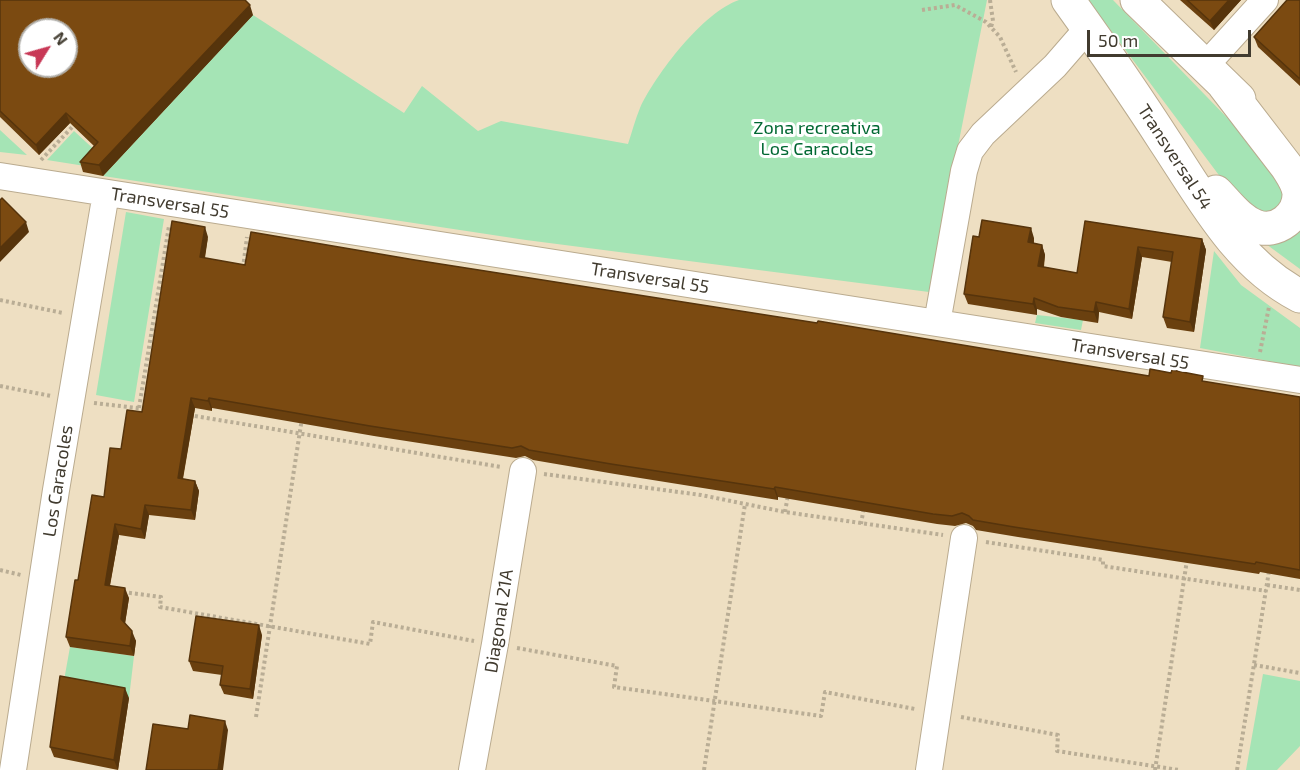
<!DOCTYPE html>
<style>
body{margin:0}
#map{position:relative;width:1300px;height:770px;overflow:hidden;background:#eedfc2;font-family:"Exo 2",sans-serif}
canvas{display:block}
.north{position:absolute;left:18px;top:18px;width:60px;height:60px;box-sizing:border-box;background:#fff;border:2px solid #b3b1ac;border-radius:50%;rotate:53deg;font-size:16px;font-weight:700;line-height:24px;text-align:center;color:#413b2f}
.north::after{content:'';display:block;margin:auto;width:21px;height:27px;background:#c83856;clip-path:polygon(50% 0,100% 100%,50% 72%,0 100%)}
.scale{position:absolute;left:1087px;top:30px;width:164px;height:27px;box-sizing:border-box;border:3px solid #413b2f;border-top:0;padding-left:8px;font-size:18px;line-height:21px;white-space:nowrap;color:#413b2f;-webkit-text-stroke:4px #fff;paint-order:stroke}
</style>
<div id="map">
<canvas width="1300" height="770"></canvas>
<div class="north">N</div>
<div class="scale">50 m</div>
</div>
<script>
const ctx = document.querySelector('canvas').getContext('2d');
ctx.lineJoin = 'round';
function fillPath(path, color) { ctx.fillStyle = color; ctx.fill(path, 'evenodd'); }
function strokePath(path, color, width, dash) { ctx.strokeStyle = color; ctx.lineWidth = width; ctx.lineCap = dash ? 'butt' : 'round'; ctx.setLineDash(dash || []); ctx.stroke(path); }
function label(font, color, halo, rows, align = 'center') {
  ctx.font = font + ' "Exo 2",sans-serif'; ctx.lineWidth = 6; ctx.setLineDash([]); ctx.textBaseline = 'middle'; ctx.strokeStyle = halo; ctx.fillStyle = color; for (const [text, x, y, turn = 0] of rows) {
    ctx.save(); ctx.translate(x, y); ctx.rotate((+turn || 0) * Math.PI / 180); ctx.textAlign = isNaN(turn) ? turn : align; if (halo) ctx.strokeText(text, 0, 0); ctx.fillText(text, 0, 0); ctx.restore();
  }
}
const green = new Path2D(`
 M739,0h248l-58,292 -403,-52 -423,-64 150,-161 151,98 18,-27 56,45 23,-10 127,23c4,-12 7,-24 12,-36 16,-34 63,-96 99,-108z
 M1088,0h25l156,161 18,15 -6,34 -17,7 -31,-23z
 M0,130l27,25 -27,-3z
 M74,131l24,22 -13,13 -38,-6z
 M126,212l38,7 -30,183 -38,-7z
 M1300,228v41l-49,-36z
 M1214,251l27,34 59,43v39l-100,-19z
 M1037,315l46,5 -2,10 -46,-7z
 M70,647l64,9 -5,42 -66,-12z
 M1263,674l37,7v65l-23,24h-31z`);
const path = new Path2D(`
 M990,0l3,21 -2,6
 M922,10l33,-5 31,17 14,15 16,35
 M41,160l34,-36
 M243,268l4,-31
 M0,300l63,13
 M1260,352l9,-45
 M0,386l51,10
 M94,403l52,6
 M139,408l30,-182
 M189,415l312,52
 M544,474l157,21 84,17 158,23
 M785,512l3,-17
 M861,524l3,-17
 M986,542l117,18v6l163,25
 M0,570l21,5
 M1267,585l33,5
 M123,592l38,5 -1,10 210,37 3,-22 101,19
 M517,648l100,18 -3,21 207,29 4,-24 90,17
 M1254,665l46,8
 M256,717l46,-299
 M961,717l97,18 -1,16 122,19
 M704,770l41,-266
 M1155,770l32,-210
 M1237,770l32,-199`);
const minor = new Path2D(`
 M1205,66l60,-66
 M0,176l1300,204
 M937,323l27,-152 6,-20 13,-17 72,-68 33,-38
 M13,770l43,-280 50,-297
 M472,770l23,-126 28,-173
 M929,770l35,-232`);
const major = new Path2D(`
 M1068,0c33,46 65,92 96,140 38,57 72,123 136,156
 M1137,0l102,99
 M1216,192c12,12 23,28 39,34 21,9 45,-10 44,-33 -1,-10 -7,-18 -12,-26l-63,-82`);
const wall = new Path2D(`
 M0,0l253,15 -150,161 -20,-4 -3,-10 14,-16 -24,-23 -31,32 -39,-38z
 M1180,0h61l-27,30z
 M1300,0v86l-42,-39 -4,-10z
 M1085,221l117,18 4,11 -12,82 -27,-4 -4,-11 9,-55 -30,-5 -10,62 -33,-7 -1,11 -37,-6 -24,-8v6l-69,-11 -4,-10 15,-57 55,1v5l8,2 3,10 -1,12 33,6z
 M208,237l-3,21 40,7 170,-5 734,116 57,6 94,15v182l-40,-7 -1,2 -241,-37 -42,-7 -3,-4 -7,-3 -11,3 -18,-2 -159,-27v3l-163,-26 -82,-14 -8,-4 -9,2 -142,-22 -162,-28v3l-17,-3 -12,71 12,2 4,10 -4,29 -46,-5 -4,24 -26,-4 -9,51 19,12 -4,26 11,17 -2,15 -64,-9 -4,-10 12,-57 26,-83 17,-48 21,-37z
 M262,635l-9,64 -29,-5 -4,-9 2,-10 -29,-4 -4,-10z
 M129,698l-11,72 -64,-13 -4,-10z`);
const shadedWall = new Path2D(`
 M1229,0h12l-27,30 -4,-9z
 M250,5l3,10 -150,161 -4,-11z
 M66,113l4,10 -31,32 -3,-10z
 M26,222l3,10 -29,30v-14z
 M205,227l3,10 -5,30 -3,-10z
 M1031,228l3,10 -2,15 -4,-11z
 M1202,239l4,11 -12,82 -4,-10z
 M1042,245l3,10 -3,22 -4,-11z
 M1138,247l4,10 -10,62 -3,-10z
 M1034,298l3,11v6l-4,-11z
 M1096,302l3,10 -1,11 -4,-11z
 M191,398l4,10 -14,80 -3,-10z
 M209,398l3,10v3l-4,-10z
 M195,481l4,10 -4,29 -4,-10z
 M775,487l3,10v3l-4,-11z
 M145,505l4,10 -4,24 -4,-10z
 M115,524l4,11 -11,60 -3,-10z
 M125,588l4,10 -5,31 -3,-10z
 M259,625l3,10 -9,64 -3,-10z
 M132,631l4,10 -2,15 -4,-10z
 M125,688l4,10 -11,72 -4,-10z
 M225,721l3,9 -5,40h-5z`);
const building = new Path2D(`
 M0,0h245l5,5 -151,160 -19,-3 18,-20 -32,-29 -30,32 -36,-34zM30,30h36v36h-36z
 M1187,0h42l-19,21z
 M1287,0h13v79l-46,-42z
 M2,198l24,24 -26,26v-48z
 M982,220l49,8 -3,14 14,3 -4,21 39,7 8,-52 117,18 -12,83 -27,-5 10,-65 -35,-5 -9,62 -33,-7 -2,10 -36,-5 -24,-9 -1,6 -69,-10 9,-58 6,1z
 M172,221l33,6 -5,30 45,8 6,-33 164,28 402,63 1,-2 331,55 1,-7 21,4 1,-3 31,6 -1,5 98,16v173l-44,-8 -1,2 -241,-37 -41,-7 -4,-4 -7,-3 -10,3 -19,-2 -158,-27 -1,2 -163,-25 -82,-14 -8,-4 -9,2 -142,-22 -161,-28 -1,3 -17,-3 -13,80 17,3 -4,29 -46,-5 -4,24 -26,-5 -10,61 20,3 -4,31 11,12 -2,15 -64,-9 9,-57h3l14,-85 12,2 6,-49 11,1 6,-39 15,2z
 M196,616l63,9 -9,64 -30,-4 3,-19 -34,-5z
 M60,676l65,12 -11,72 -64,-13z
 M190,715l35,6 -7,49h-72l7,-46 35,5z`);
const parkNames = [
 ["Zona recreativa",817,128],
 ["Los Caracoles",817,149]
];
const streetNames = [
 ["Transversal 54",1175,157,57],
 ["Transversal 55",170,203,9],
 ["Transversal 55",650,278,9],
 ["Transversal 55",1130,354,9],
 ["Los Caracoles",58,481,-81],
 ["Diagonal 21A",499,621,-81]
];
fillPath(green, '#a5e4b5');
strokePath(minor, '#baab8f', 28);
strokePath(major, '#baab8f', 35);
strokePath(path, '#b9ad95', 4, [3, 3]);
strokePath(minor, '#fff', 26);
strokePath(major, '#fff', 33);
fillPath(wall, '#6a400f');
fillPath(shadedWall, '#56340c');
fillPath(building, '#7b4a11');
strokePath(building, '#56340c', 1.5);
label('18px', '#006732', '#fff', parkNames);
label('18px', '#413b2f', '#fff', streetNames);
</script>
